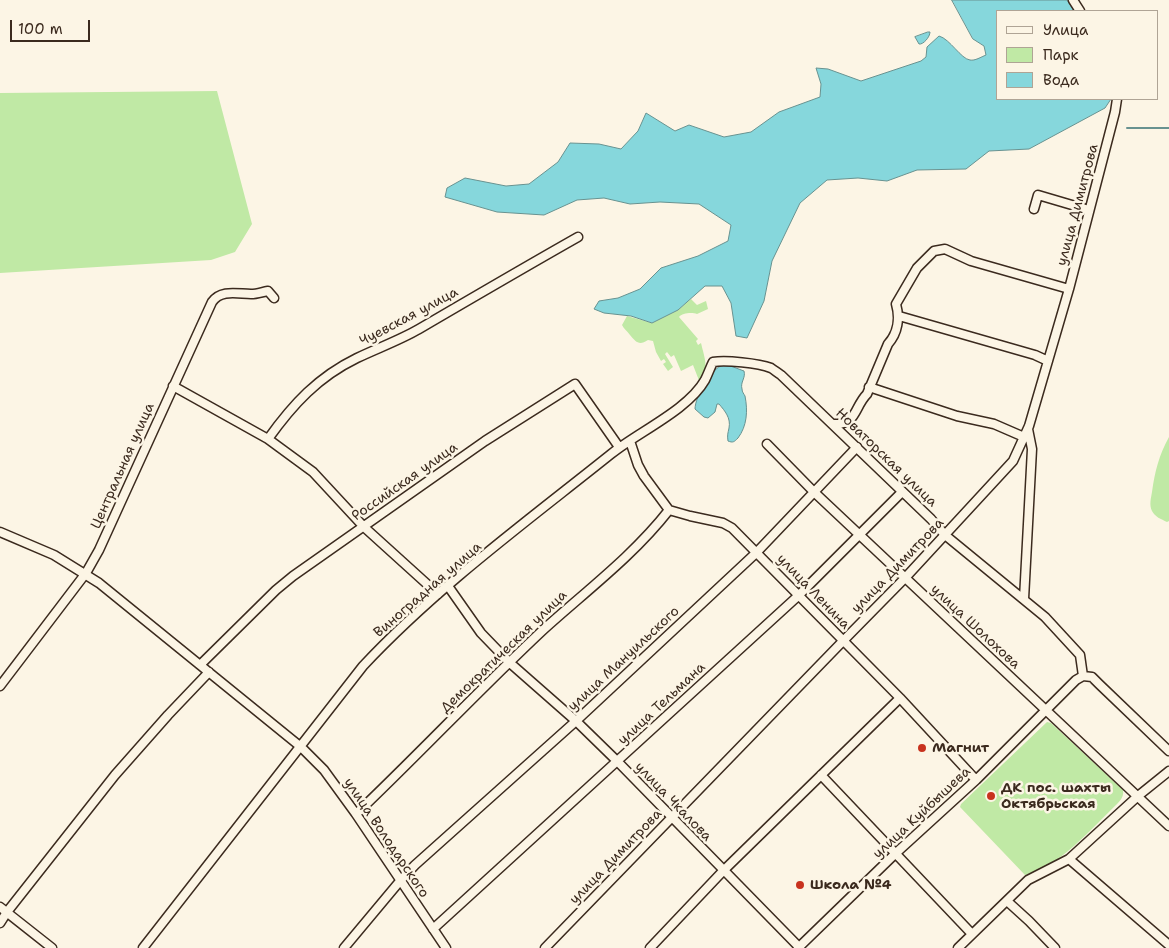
<!DOCTYPE html>
<meta charset="utf-8">
<style>
body{margin:0}
#map{position:relative;width:1169px;height:948px;overflow:hidden;background:#fcf5e5;font-family:"Shantell Sans",sans-serif}
canvas{display:block}
.legend{position:absolute;left:996px;top:10px;width:162px;height:90px;box-sizing:border-box;background:#fcf5e5;border:1px solid #afa495;margin:0;padding:6px 9px;list-style:none;font-size:15px;color:#3b2a1e}
.legend li{display:flex;align-items:center;gap:10px;height:25px}
.legend b{width:25px;border:1px solid #afa495}
.scale{position:absolute;left:10px;top:20px;width:80px;height:22px;box-sizing:border-box;border:2px solid #3b2a1e;border-top:0;padding-left:6px;font-size:15px;line-height:18px;white-space:nowrap;color:#3b2a1e;-webkit-text-stroke:4px #fcf5e5;paint-order:stroke}
</style>
<div id="map">
<canvas width="1169" height="948"></canvas>
<ul class="legend">
<li><b style="height:6px;background:#fcf5e5"></b>Улица</li>
<li><b style="height:14px;background:#c0e9a5"></b>Парк</li>
<li><b style="height:14px;background:#86d7dc"></b>Вода</li>
</ul>
<div class="scale">100 m</div>
</div>
<script>
const ctx = document.querySelector('canvas').getContext('2d');
ctx.lineJoin = 'round';
function fillPath(path, color) { ctx.fillStyle = color; ctx.fill(path, 'evenodd'); }
function strokePath(path, color, width, dash) { ctx.strokeStyle = color; ctx.lineWidth = width; ctx.lineCap = dash ? 'butt' : 'round'; ctx.setLineDash(dash || []); ctx.stroke(path); }
function label(font, color, halo, rows, align = 'center') {
  ctx.font = font + ' "Shantell Sans",sans-serif'; ctx.lineWidth = 5; ctx.setLineDash([]); ctx.textBaseline = 'middle'; ctx.strokeStyle = halo; ctx.fillStyle = color; for (const [text, x, y, turn = 0] of rows) {
    ctx.save(); ctx.translate(x, y); ctx.rotate((+turn || 0) * Math.PI / 180); ctx.textAlign = isNaN(turn) ? turn : align; if (halo) ctx.strokeText(text, 0, 0); ctx.fillText(text, 0, 0); ctx.restore();
  }
}
const green = new Path2D(`
 M217,91l35,133 -17,28 -24,8 -211,13v-180z
 M691,299l6,6 9,-4 2,8 -11,5c-5,-2 -15,-1 -18,3l19,22 -2,2 2,4 3,-2c4,17 8,23 -1,40l-7,-18 -12,6 -7,-16 -3,2 -4,-5 -2,2 8,13 -5,4 -5,-7 3,-2 -2,-3 -3,2 -5,-9 -3,-11 -5,-1c-9,6 -12,2 -18,-5 -3,-4 -6,-6 -8,-10l5,-9 25,7 26,-13z
 M1169,437v84l-2,1c-6,-3 -12,-5 -15,-11 -3,-6 -1,-13 0,-19 3,-21 7,-37 17,-55z
 M1047,722l4,1 72,67c1,6 -2,10 -6,14 -22,21 -62,67 -92,71l-65,-68 1,-3z`);
const water = new Path2D(`
 M952,0h115l7,11h-76v88h113l-6,9 -76,41 -40,2 -23,18 -49,1 -30,11 -29,-3 -31,2 -27,23 -28,58 -8,40 -17,37 -11,-2 -5,-33 -9,-17h-17l-27,24 -26,13 -21,-7 -27,-3 -10,-4 5,-8 19,-3 22,-9 21,-21 37,-12 30,-15 3,-16 -32,-21 -39,-2 -30,2 -26,-6 -27,2 -33,15 -47,-3 -52,-15 2,-9 18,-10 41,8 23,-2 29,-22 12,-19 29,1 22,5 17,-18 8,-18 29,18 14,-6 35,12 27,-5 28,-20 41,-15 1,-13 -5,-16 12,1 33,12 60,-20 5,-4 1,-10 12,-11c11,3 22,23 31,24 5,1 11,-3 16,-5l-2,-9 -11,-7z
 M928,32h2c0,5 -7,13 -11,12l-4,-7z
 M723,365h5l16,6c2,7 -4,11 -2,18 0,3 2,5 3,7 3,15 2,30 -7,42 -4,4 -5,5 -10,3 -1,-6 0,-8 1,-13 2,-10 -4,-17 -10,-24h-2l-2,8 -7,6 -4,-1 -9,-8c0,-12 16,-41 28,-44z`);
const stream = new Path2D(`
 M1127,128h42`);
const minor = new Path2D(`
 M1073,0l7,11
 M1034,209l4,-14 51,15
 M899,316l136,39 13,6
 M173,386l95,53 45,33 51,55 74,67
 M869,387l88,29 37,8 30,13
 M834,424c23,1 20,-17 33,-30l21,-50c10,-11 12,-26 8,-40l21,-36 17,-17 11,-2 26,12 98,28
 M268,439c25,-35 50,-62 89,-81 21,-10 43,-18 62,-29 53,-31 106,-62 159,-92
 M630,441l8,24 6,11 25,34 21,6 33,7 9,5 168,170 76,82
 M767,444l47,48 355,334
 M0,532l54,23 45,28 202,164 23,23 32,44 90,134
 M448,586l33,47 29,30 66,58 42,41 182,186
 M1024,599l8,-150 -4,-20
 M200,665l76,-75 17,-14 192,-135 90,-57 44,63
 M1083,676l9,1 7,7 70,67
 M0,686l86,-113 13,-23 113,-248c9,-13 26,-8 39,-8 6,0 11,-2 17,-3l6,7
 M821,775l151,159
 M356,814c63,-60 123,-124 187,-184 43,-39 90,-74 126,-120
 M1069,859l100,86
 M1007,901l22,20 26,27
 M0,907l52,41
 M0,923l7,-11 108,-137 53,-60 41,-43
 M433,929l365,-333 104,-104
 M143,948l220,-282c74,-79 163,-144 248,-212 27,-22 77,-44 94,-74 3,-6 5,-12 8,-18 13,-2 45,1 58,6 3,2 7,5 10,7l150,144 14,16 100,82 35,38 3,21
 M344,948l56,-67 15,-16 161,-144 180,-168 101,-106
 M545,948l298,-307 62,-63 108,-117 16,-35 40,-137 46,-177 2,-13
 M650,948l73,-77 177,-173
 M798,948l98,-95 80,-73 100,-100 7,-4
 M958,948l70,-68 41,-21 69,-63 31,-25`);
const markers = [
 [922,748,5,"#c8321e"],
 [991,796,5,"#c8321e"],
 [800,885,5,"#c8321e"]
];
const streetNames = [
 ["улица Димитрова",1078,205,-75],
 ["Чуевская улица",409,317,-28],
 ["Новаторская улица",886,458,44],
 ["Центральная улица",123,466,-66],
 ["Российская улица",405,482,-35],
 ["улица Димитрова",898,566,-46],
 ["Виноградная улица",428,590,-41],
 ["улица Ленина",813,592,46],
 ["улица Шолохова",975,627,43],
 ["Демократическая улица",504,652,-44],
 ["улица Мануильского",624,659,-43],
 ["улица Тельмана",662,704,-43],
 ["улица Чкалова",673,802,46],
 ["улица Куйбышева",922,813,-43],
 ["улица Володарского",386,838,56],
 ["улица Димитрова",616,857,-46]
];
const poiNames = [
 ["Магнит",932,748],
 ["ДК пос. шахты",1001,788],
 ["Октябрьская",1001,804],
 ["Школа №4",810,885]
];
fillPath(green, '#c0e9a5');
fillPath(water, '#86d7dc');
strokePath(water, '#689290', 1);
strokePath(stream, '#689290', 2);
strokePath(minor, '#3b2a1e', 11);
strokePath(minor, '#fcf5e5', 8);
for (const [x, y, r, color] of markers) { const dot = new Path2D(); dot.arc(x, y, r, 0, 2 * Math.PI); ctx.fillStyle = color; ctx.fill(dot); strokePath(dot, '#fcf5e5', 2); }
label('14px', '#3b2a1e', '#fcf5e5', streetNames);
label('bold 14px', '#3b2a1e', '#fcf5e5', poiNames, 'left');
</script>
